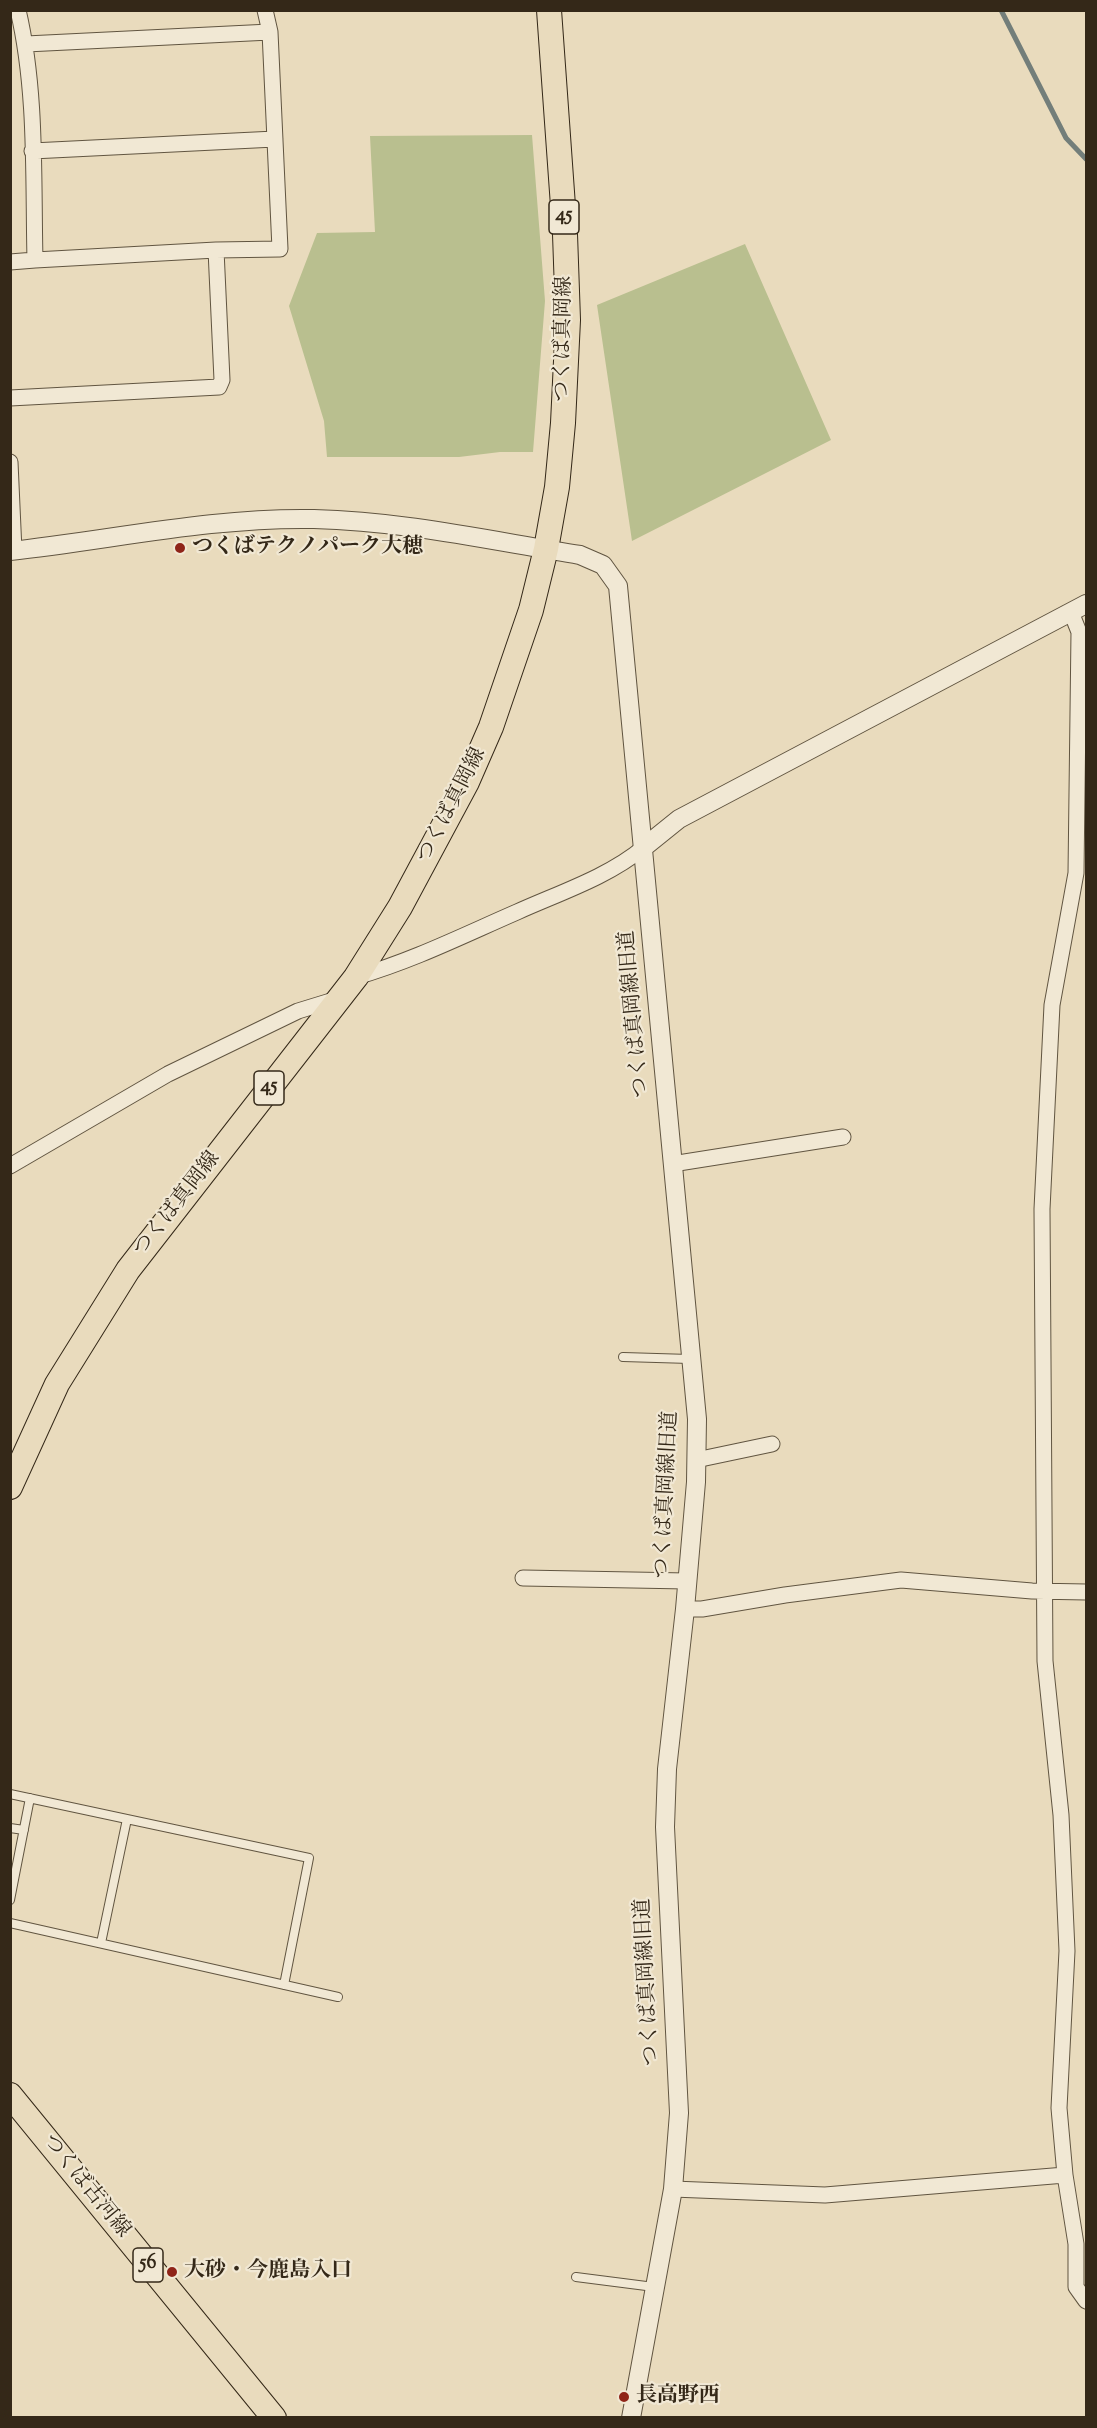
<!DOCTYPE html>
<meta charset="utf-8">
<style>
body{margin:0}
#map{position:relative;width:1097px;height:2428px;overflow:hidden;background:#e9dbbd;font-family:"Sorts Mill Goudy",serif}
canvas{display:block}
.frame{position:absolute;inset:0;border:12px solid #342818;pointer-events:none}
</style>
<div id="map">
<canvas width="1097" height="2428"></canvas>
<div class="frame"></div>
</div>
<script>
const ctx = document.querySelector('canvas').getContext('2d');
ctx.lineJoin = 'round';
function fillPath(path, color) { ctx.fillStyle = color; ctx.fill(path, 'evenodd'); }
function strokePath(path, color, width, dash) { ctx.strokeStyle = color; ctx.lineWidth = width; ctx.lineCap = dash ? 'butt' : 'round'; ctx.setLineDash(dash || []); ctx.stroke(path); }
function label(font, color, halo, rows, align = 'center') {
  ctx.font = font + ' "Sorts Mill Goudy","Noto Serif JP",serif'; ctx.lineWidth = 4.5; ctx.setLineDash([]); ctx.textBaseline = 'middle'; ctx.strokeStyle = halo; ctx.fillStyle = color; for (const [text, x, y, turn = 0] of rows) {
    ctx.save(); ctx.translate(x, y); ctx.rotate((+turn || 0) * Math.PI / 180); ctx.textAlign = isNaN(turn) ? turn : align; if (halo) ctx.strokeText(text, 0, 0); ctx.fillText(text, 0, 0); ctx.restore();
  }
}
const green = new Path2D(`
 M532,135l13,166 -12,151h-33l-41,5h-132l-3,-36 -35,-115 28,-73 58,-1 -5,-96z
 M745,244l86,196 -199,101 -35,-236z`);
const stream = new Path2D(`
 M1001,10l65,128 20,21`);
const service = new Path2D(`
 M623,1357l67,2
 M10,1794l299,64 -25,127
 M10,1828l14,2
 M10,1900l20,-102
 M10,1923l328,74
 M101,1943l26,-124
 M576,2277l78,10`);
const minor = new Path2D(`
 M18,10c19,81 15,168 17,250l181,-10 64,-1 -10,-217 -5,-22
 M26,44l244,-12
 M32,151l243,-12
 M10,262l25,-2
 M10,398l209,-11 3,-7 -6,-130
 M10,462l4,89
 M1071,612l8,20 -3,241 -24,132 -10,204 3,452 16,154 6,136 -8,157 6,67 11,69v43l10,14
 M356,977c56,-16 108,-42 161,-65 42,-19 91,-35 126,-64
 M672,1164l171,-27
 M10,1166l158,-92 130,-63 39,-12
 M696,1460l76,-16
 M523,1578l164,3
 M685,1609h17l83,-14 116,-15 131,11 54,1
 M673,2189l152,6 240,-20`);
const tertiary = new Path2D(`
 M10,551c101,-11 202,-34 304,-32 89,2 178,22 266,36l23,10 15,21 79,833 -1,63 -11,127 -18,160 -2,58 14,286 -6,76 -42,229
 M643,848l36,-29 407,-215`);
const primary = new Path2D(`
 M10,1487l47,-103 71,-114 228,-293 44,-70 67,-125 24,-55 40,-117 15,-61 11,-62 6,-64 5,-103 -3,-86 -16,-224
 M10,2095l264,323`);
const markers = [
 [180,548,6,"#8f2418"],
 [172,2272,6,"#8f2418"],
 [624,2397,6,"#8f2418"]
];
const shields = [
 [564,217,30],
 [269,1088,30],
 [148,2265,30]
];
const shieldNames = [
 ["45",564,217],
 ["45",269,1088],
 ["56",148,2265]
];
const streetNames = [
 ["つくば真岡線",565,339,-89],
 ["つくば真岡線",453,806,-63],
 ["つくば真岡線旧道",636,1014,-95],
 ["つくば真岡線",178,1205,-52],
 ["つくば真岡線旧道",668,1495,-87],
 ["つくば真岡線旧道",649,1982,-93],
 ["つくば古河線",85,2187,51]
];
const poiNames = [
 ["つくばテクノパーク大穂",192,548],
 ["大砂・今鹿島入口",184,2272],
 ["長高野西",636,2397]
];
fillPath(green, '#b9bf8f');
strokePath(stream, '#737e7a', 5);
strokePath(service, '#615541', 10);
strokePath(minor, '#615541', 17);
strokePath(tertiary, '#615541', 20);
strokePath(primary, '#342818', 26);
strokePath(service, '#f1e8d4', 8);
strokePath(minor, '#f1e8d4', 15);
strokePath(tertiary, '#f1e8d4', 18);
strokePath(primary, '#e9dbbd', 24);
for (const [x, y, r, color] of markers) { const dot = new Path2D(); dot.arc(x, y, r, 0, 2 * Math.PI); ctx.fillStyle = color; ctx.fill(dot); strokePath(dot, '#f1e8d4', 2); }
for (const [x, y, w] of shields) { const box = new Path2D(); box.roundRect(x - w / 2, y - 17, w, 34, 4.5); ctx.fillStyle = '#f1e8d4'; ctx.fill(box); strokePath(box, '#342818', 1.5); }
label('bold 20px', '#342818', null, shieldNames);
label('21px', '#342818', '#f1e8d4', streetNames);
label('bold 21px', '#342818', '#f1e8d4', poiNames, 'left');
</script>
